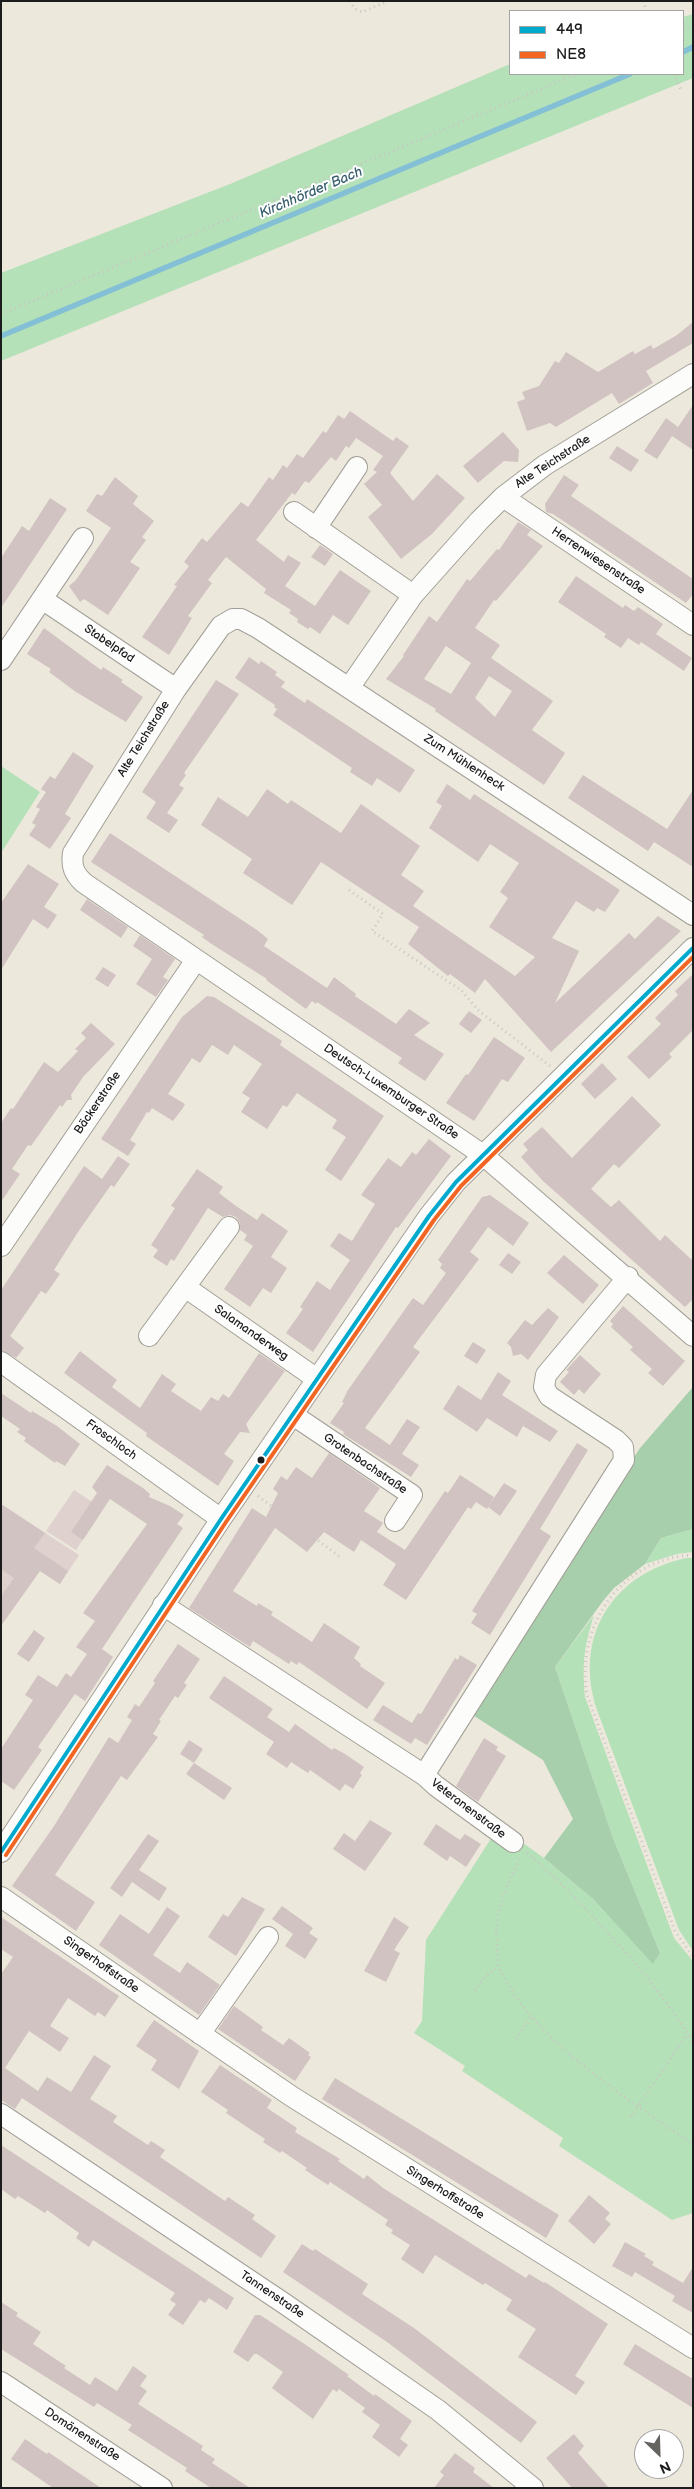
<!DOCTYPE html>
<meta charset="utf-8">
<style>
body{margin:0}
#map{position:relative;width:694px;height:2489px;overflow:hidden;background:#ede8dc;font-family:"Balsamiq Sans",sans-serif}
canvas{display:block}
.frame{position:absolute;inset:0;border:2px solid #1c1c1c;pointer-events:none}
.legend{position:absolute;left:509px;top:10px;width:175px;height:65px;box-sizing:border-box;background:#fff;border:1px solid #a4a4a4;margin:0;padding:6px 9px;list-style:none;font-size:15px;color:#1c1c1c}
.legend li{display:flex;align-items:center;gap:10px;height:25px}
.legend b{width:25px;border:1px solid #a4a4a4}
.north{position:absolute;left:634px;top:2429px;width:50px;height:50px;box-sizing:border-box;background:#fff;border:1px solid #a4a4a4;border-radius:50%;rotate:156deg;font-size:14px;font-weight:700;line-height:20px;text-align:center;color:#1c1c1c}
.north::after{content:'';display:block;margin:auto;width:18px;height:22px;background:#65635f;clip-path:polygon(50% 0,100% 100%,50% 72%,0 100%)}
</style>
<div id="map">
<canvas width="694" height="2489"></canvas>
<div class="frame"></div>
<ul class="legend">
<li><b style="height:6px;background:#00a9ce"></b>449</li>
<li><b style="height:6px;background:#f26522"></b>NE8</li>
</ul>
<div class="north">N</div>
</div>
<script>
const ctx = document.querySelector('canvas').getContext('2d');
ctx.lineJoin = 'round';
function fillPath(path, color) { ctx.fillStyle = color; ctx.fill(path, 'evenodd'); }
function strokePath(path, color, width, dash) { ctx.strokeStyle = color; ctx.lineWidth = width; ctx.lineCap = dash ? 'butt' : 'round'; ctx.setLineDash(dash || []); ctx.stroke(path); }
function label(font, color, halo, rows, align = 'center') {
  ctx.font = font + ' "Balsamiq Sans",sans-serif'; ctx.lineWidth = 4; ctx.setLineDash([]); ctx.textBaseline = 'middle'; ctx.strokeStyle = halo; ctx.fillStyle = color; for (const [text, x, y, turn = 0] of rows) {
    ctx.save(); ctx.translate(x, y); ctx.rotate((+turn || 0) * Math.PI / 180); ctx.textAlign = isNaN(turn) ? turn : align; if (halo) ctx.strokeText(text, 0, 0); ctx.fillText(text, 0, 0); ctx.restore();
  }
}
const industrial = new Path2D(`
 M74,1490l29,19 -27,41 -30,-19z
 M1,1504l78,51 -19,29 -34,-22 -25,64z`);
const green = new Path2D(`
 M693,14v64l-692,283v-88l229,-89 280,-120v10h173v-57z
 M1,766l39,26 -39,61z
 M693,1529v23l-16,2 -32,10 16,-26z
 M686,1558h7v393l-14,-21 -82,-220c-24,-73 15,-136 89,-152z
 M594,1615c-10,32 -12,48 -9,82l89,241 19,23v252l-21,7 -113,-74 4,-8 -101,-67 3,-5 -51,-33 8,-12 4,-81 73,-114 45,32 49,41 60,64 7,-10 -47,-115 -58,-171z`);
const forest = new Path2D(`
 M693,1387v142l-32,9 -16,26 -31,24 -11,13 -48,66 58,171 47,115 -7,11 -60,-65 -49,-41 29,-39 -30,-59 -72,-46 169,-266z`);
const stream = new Path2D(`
 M683,52l10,-5
 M1,336l629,-262`);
const building = new Path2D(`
 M693,322v21l-47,28 7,12 -34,21 -7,-11 -56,34 -6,-4 -23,8 -10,-29 8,-3 -3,-7 17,-6 16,-25 4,2 7,-11 32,20 35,-21 2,3 16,-9 2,4 24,-14z
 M693,405v45l-21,-14z
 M350,411l43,30 3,-4 13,9 -19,27 23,28 24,-27 28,24 -33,36 -31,25 -33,-42 14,-12 -18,-21 13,-12 -4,-2 10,-14 -27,-18 -7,10 -3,-2 -10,15 -5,-4 -22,26 -4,-2 -10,14 -3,-2 -36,47 28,22 4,-7 13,8 -16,23 30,20 25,-36 31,21 -23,34 -15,-10 -13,19 -10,-7 -2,2 -11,-7 1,-3 -9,-6 2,-3 -27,-17 2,-4 -40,-32 -18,23 4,3 -24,33 4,2 -23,37 -27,-18 35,-51 -3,-1 15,-19 -5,-4 18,-24 5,4 34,-40 7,5 21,-30 4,3 10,-15 4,3 10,-14 6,4 20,-27 3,2 12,-18 6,4z
 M666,418l12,9 -21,32 -13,-8z
 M503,432l16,18 -1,12 -14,-1 -26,22 -15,-17z
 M617,446l22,14 -8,12 -22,-14z
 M564,475l15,10 -8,11 122,83v15l-7,9 -133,-89 -7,-2 -1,-8z
 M115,477l23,19 -5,8 21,17 -12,16 4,3 -16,22 10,6 -32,47 -24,-16 -4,3 -11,-16 7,-6 35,-52 -25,-17 11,-17 5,2z
 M50,498l17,11 -66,99v-50l21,-32 7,5z
 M518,522l13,8 -4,5 16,11 -47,55 -2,-1 -19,28 25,17 -9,13 62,43 -21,29 33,23 -21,32 -109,-74 1,-2 -50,-30 18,-23 -1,-1 26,-39 8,6 30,-43 3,2 27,-32 2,1zM446,646l25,17 -20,31 -27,-15zM489,676l23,15 -17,26 -20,-19z
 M320,545l13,9 -8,12 -14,-9z
 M576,576l47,32 2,-3 9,6 4,-4 25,17 -7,10 36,24 -8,13 -43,-29 -2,3 -11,-7 -7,10 -17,-11 2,-3 -48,-32z
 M44,628l57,42 2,-3 20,13 -2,2 22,15 -17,25 -50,-30 -27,-20 2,-3 -24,-15z
 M249,657l10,7 2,-3 16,11 -2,3 10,7 -4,5 24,16 2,-4 108,71 -15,23 -23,-15 -5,8 -22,-14 2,-4 -79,-53 4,-6 -3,-2 1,-2 -40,-27z
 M216,680l23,14 -55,79 2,2 -7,10 5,3 -17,25 11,7 -9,13 -23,-15 10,-16 -14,-10z
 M73,752l21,14 -29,48 6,4 -21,31 -21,-14 7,-10 -4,-2 8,-14 -4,-2 10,-15 -5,-3 9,-13 5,3z
 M583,775l84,54 26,-39v77l-39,-25 -6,9 -80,-53z
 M447,784l23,16 4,-6 146,96 -15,22 -8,-4 -3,4 -18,-11 -24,37 27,13 -24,52 74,-70 6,6 23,-23 23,15 -130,121 -66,-73 -10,14 -25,-19 -2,2 -40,-32 11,-17 -98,-65 -29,43 -49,-32 9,-14 -51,-34 17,-28 30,20 19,-28 21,15 3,-4 50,33 20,-29 59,42 -19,29 23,16 -11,15 102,70 20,-19 -46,-30 19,-29 -8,-6 19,-29 -29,-19 -12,18 -49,-34 13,-22 -6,-4z
 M110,833l147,97 11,9 -4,7 63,42 7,-11 22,17 -1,2 41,28 13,-15 21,14 -16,12 30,19 -19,27 -27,-18 4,-5 -85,-56 -1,2 -4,-3 -6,8 -40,-29 1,-1 -57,-36 -8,-6 2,-2 -113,-73z
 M28,864l31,20 -15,23 13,8 -9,14 -15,-10 -32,51v-67z
 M87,899l41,28 -7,11 -41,-28z
 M140,935l35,24 -12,18 5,3 -12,17 -20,-13 16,-25 -19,-13z
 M103,967l13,8 -8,12 -13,-8z
 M693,974v56l-24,24 3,3 -23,22 -22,-22 34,-33 -6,-6 23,-23 -3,-4z
 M207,996l7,1 68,44 -2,4 104,71 -43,65 -16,-11 21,-33 -14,-9 5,-8 -40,-27 -10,14 -4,-2 -16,24 -26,-17 9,-14 -8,-5 20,-29 -28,-19 -6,10 -16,-10 -12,18 -8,-5 -24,36 17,10 -2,4 -10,13 -21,-13 -3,5 -2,-1 -17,28 6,4 -8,12 -27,-17 81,-122z
 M469,1011l13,9 -11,13 -12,-9z
 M91,1023l24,21 -32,33 -12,18 1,5h-5l-5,7 -2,-2 -29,41 -3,-1 -16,24 8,5 -19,28v-79l10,-15 2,1 31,-47 14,10 20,-21 -3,-2 11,-11 -5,-5z
 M494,1037l31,21 -17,24 -6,-3 -28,42 -28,-18 20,-29 2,1z
 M602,1063l15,16 -22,20 -14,-15z
 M632,1096l29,29 -42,43 -5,-4 -23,25 20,18 8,-7 41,41 5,-6 28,26v38l-8,8 -142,-126 -22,-24 7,-7 -5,-6 19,-17 30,31z
 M429,1139l22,17 -53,72 -2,-1 -83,125 -27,-19 17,-24 -3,-2 17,-26 13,9 20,-30 -20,-14 9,-13 13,8 23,-37 -14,-9 27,-37 13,9 11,-15 4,3z
 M118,1156l12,8 -16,23 -3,-2 -33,47 -24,38 6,4 -14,20 -5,-3 -31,45 14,12 -8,10 -15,-8v-60l83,-124 18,13z
 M197,1169l26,18 -4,6 17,13 21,14 5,-7 26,18 -17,26 16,11 -16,25 -8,-5 -13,19 -26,-18 29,-43 -9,-6 3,-5 -7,-5v-7l-4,-6 -6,-2 -7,2 -15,-9 -34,53 -3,-2 -4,7 -14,-9 5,-7 -7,-5 24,-37 -4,-2z
 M490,1195l39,28 -16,23 -25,-19 -18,25 9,7 -66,88 7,5 -55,76 25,17 17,-26 13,8 -18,27 17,11 -8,12 -68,-43 1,-2 -14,-9 14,-20 -2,-1 6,-12 65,-92 10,7 23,-32 -6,-5 2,-4 -4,-4 44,-63z
 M508,1253l13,9 -9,12 -13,-9z
 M564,1255l35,30 -16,19 -36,-31z
 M623,1306l62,55 -22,25 -15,-13 4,-4 -22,-19 3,-3 -22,-20 2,-3 -3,-3z
 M548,1308l11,9 -14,20 -17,23 -7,-6 -8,2 -2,-9 -4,-4 18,-23 7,5z
 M473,1342l13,8 -9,14 -13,-8z
 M80,1351l37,29 -5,7 28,21 22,-34 14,10 -5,7 30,20 10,-14 7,4 5,-7 6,4 30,-45 26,18 -39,53 4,9 -10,-1 -16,22 10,7 -16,25 -72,-50 1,-3 -83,-60z
 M580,1355l21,19 -17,20 -5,-5 -5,6 -14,-13 9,-10 -3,-2z
 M498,1372l13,9 -9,14 56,36 -8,11 -27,-16 -6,11 -30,-19 -10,14 -34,-23 15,-24 23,15z
 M1,1393l30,20 1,-2 25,15 23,18 -15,22 -9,-5 -1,2 -31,-22 2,-3 -9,-6 3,-3 -19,-13z
 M577,1443l11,7 -48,79 11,7 -61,99 -19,-12 6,-9 -5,-3z
 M329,1453l51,35 -16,23 19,12 -6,9 28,18 40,-59 3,2 12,-18 34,22 -7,12 -11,-7 -5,7 -3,-2 -62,93 -23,-15 13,-21 -35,-24 -7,12 -30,-20 -17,20 -32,-24 -42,63 24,15 1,-3 15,9 -2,3 41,27 12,-19 36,24 -6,11 7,6 -1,2 25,17 -18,26 -68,-47 -2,3 -6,-4 -2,3 -36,-23 -3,6 -61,-39 63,-100 14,9 12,-24 -5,-4 8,-13 6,4 9,-13 16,11z
 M107,1465l36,23 7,6 -1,3 21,9 14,9 -7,9 6,4 -81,121 11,8 -10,16 -18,28 -10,-7 -37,53 4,3 -28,40 -13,-9v-32l32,-49 -8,-5 13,-20 19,12 9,-14 5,4 16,-23 -11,-7 19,-26 -12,-8 64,-89 -37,-25 -27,41 -12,-8 26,-39 -5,-6z
 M504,1483l13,8 -17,25 -12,-9z
 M1,1504l44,29 -11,15 34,23 -8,13 -20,-13 -39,55v-30l13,-18 -13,-9z
 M34,1630l11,8 -16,24 -12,-8z
 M178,1644l22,15 -16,24 3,2 -9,13 -3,-2 -16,24 2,1 -8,13 5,3 -31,43 -6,-4 -66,99 40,27 -19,29 -64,-45 42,-60 55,-89 9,6 14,-23 -5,-3 8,-13 4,3 16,-24 -2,-2z
 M460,1655l17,10 -50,80 -12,-7 -4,6 -38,-24 10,-15 29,18 6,-10 3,1 34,-56 3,2z
 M224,1676l49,33 -6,8 22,15 6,-8 37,26 2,-2 11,6 19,13 -4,6 2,2 -9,14 -8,-5 -5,7 -30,-21 -2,3 -17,-11 -4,6 -21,-14 8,-12 -65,-44z
 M484,1738l14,9 -2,3 10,6 -28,46 -22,-16z
 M189,1740l14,9 -9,14 -14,-9z
 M194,1763l38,25 -8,12 -38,-26z
 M370,1820l22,13 -27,38 -32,-22 11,-16 11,8z
 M436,1824l24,16 5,-6 16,10 -15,23 -16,-11 -3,5 -24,-17z
 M148,1834l11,7 -20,29 28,18 -8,13 -27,-19 -10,15 -12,-9z
 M242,1897l23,12 -29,47 -28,-19 15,-23 5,3z
 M282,1906l31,22 -4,5 9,6 -13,20 -20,-13 8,-12 -21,-15z
 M167,1907l13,9 -27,39 27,18 7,-11 33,23 -21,30 -100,-70 21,-31 29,20z
 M1,1917l118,79 -14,21 -7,-5 -3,4 -27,-18 -18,28 19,12 -9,14 -31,-21 -24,37 33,23 9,-14 24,15 23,-37 17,11 -21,33 27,17 -4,6 35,23 3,-4 14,9 -5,7 65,44 3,-4 27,18 -3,4 24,17 -15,22 -239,-160 -7,11 -14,-9v-126l12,-17 -12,-8z
 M394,1917l15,10 -15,23 6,3 -14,29 -22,-11z
 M234,2006l29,21 -2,3 22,15 6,-7 21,15 -2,2 3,2 -16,24 -77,-52z
 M154,2020l45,31 -20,38 -28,-19 6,-10 -21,-14z
 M220,2065l52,35 -5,8 30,20 -2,4 45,27 -2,2 26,18 3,-4 16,13 143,90 3,-4 15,9 1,-1 63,42 -33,52 10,6 -9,13 -58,-38 18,-28 -30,-19 6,-10 -27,-17 -2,2 -48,-30 -12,19 -22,-15 9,-14 -19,-12 2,-3 -8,-5 3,-5 -58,-38 -2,3 -23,-15 2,-2 -25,-17 -2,2 -17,-11 2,-3 -39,-26 2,-3 -27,-18z
 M335,2078l224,137 -13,23 -224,-139z
 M1,2145l233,153 -7,12 -18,-12 -4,5 -5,-3 -17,25 -15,-10 8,-11 -6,-4 5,-7 -82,-53 -4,7 -13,-9 3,-5 -32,-23 -2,3 -27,-17 -3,3 -14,-10z
 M589,2195l21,18 -5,6 6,5 -17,20 -26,-23z
 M625,2242l21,12 -2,2 10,6 -2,3 31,18 10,-16v46l-21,-12 3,-5 -40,-24 -3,5 -20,-11z
 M302,2244l11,7 2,-2 53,35 -6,10 52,34 123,94 -16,21 -134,-101 -104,-70z
 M1,2302l17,11 -2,3 25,16 -8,12 33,22 -2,2 26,17 5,-8 22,14 16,-25 14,10 -7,10 7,5 -9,13 65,42 -2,4 14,9 -3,4 38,25h-39l-26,-17 2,-3 -59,-38 4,-5 -35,-22 -3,4 -93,-58z
 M255,2315h5l46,30 43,30 -2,1 27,20 1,-2 37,27 -12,18 8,6 -9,12 -27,-20 8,-12 -18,-13 3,-4 -26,-19 -2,3 -4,-3 -20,30 -41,-31 11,-16 -26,-18h-3l-6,8 -15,-10z
 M635,2344l58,35v29l-70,-44z
 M574,2434l10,12 -6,7 31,35h-37l-26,-30z
 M25,2439l22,15 1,-2 53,36h-48l-42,-29z
 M455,2453l20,15 -2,4 21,16h-60l10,-13 -4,-3z`);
const path = new Path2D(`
 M350,1l5,8 7,3 26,-11
 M643,1l4,10
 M683,30l10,-4
 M674,74l8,18
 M1,314l576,-240
 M349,890l34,24 -11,17 89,59 18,21 71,55
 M258,1496l82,61
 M693,1555c-73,3 -118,72 -106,140l88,236 18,26
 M527,1853c29,24 54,50 79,78 33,36 63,70 87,113
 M520,1859c-15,30 -27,55 -23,89 0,6 0,14 2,19 30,71 132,135 194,177
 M475,1991l10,-14 13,-11
 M516,2039l15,-22
 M631,2117l56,-83`);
const minor = new Path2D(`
 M503,497l190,128
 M294,512l119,83
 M316,528l41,-61
 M42,599l41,-61
 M1,660l41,-61 134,90
 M349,688l64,-93 66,-74 24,-24 42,-32 148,-91
 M693,915l-435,-287 -17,-9h-8l-12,7 -45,63 -103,164c-2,13 1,21 11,30l399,272 210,181
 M1,1246l195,-286
 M185,1287l132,92
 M149,1336l80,-109
 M1,1362l220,157
 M293,1415l119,80 -17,26
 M163,1605l261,170 12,11 77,56
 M424,1775l200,-315 -1,-13 -7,-7 -67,-44 -5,-9 2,-12 82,-98
 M1,1852l220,-333 208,-303 27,-34 237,-234
 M1,1897l290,199 402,252
 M200,2034l68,-97
 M1,2114l284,190 153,106 95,78
 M1,2382l161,106`);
const bus1 = new Path2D(`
 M1,1852l220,-333 208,-303 27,-34 237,-234`);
const bus2 = new Path2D(`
 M6,1855l220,-333 208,-302 27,-34 232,-229`);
const markers = [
 [261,1460,4.5,"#1c1c1c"]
];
const streetNames = [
 ["Alte Teichstraße",553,462,-33],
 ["Herrenwiesenstraße",598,561,34],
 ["Stabelpfad",109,644,34],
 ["Alte Teichstraße",144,739,-58],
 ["Zum Mühlenheck",464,763,33],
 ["Deutsch-Luxemburger Straße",391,1092,34],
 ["Bäckerstraße",98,1103,-56],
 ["Salamanderweg",251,1333,35],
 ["Froschloch",111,1440,36],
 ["Grotenbachstraße",365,1464,34],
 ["Veteranenstraße",468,1809,37],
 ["Singerhoffstraße",101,1965,35],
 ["Singerhoffstraße",445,2193,32],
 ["Tannenstraße",272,2295,34],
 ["Domänenstraße",82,2435,33]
];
const waterNames = [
 ["Kirchhörder Bach",311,193,-23]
];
fillPath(industrial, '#ded1ce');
fillPath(green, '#b5e1b9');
fillPath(forest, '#a7cfac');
strokePath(stream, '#83bfd5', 5.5);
fillPath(building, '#d1c3c2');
strokePath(minor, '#a29f98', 22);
strokePath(path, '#c8c6c3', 3, [1, 4]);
strokePath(minor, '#fcfcfa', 20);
strokePath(bus1, '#00a9ce', 4);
strokePath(bus2, '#f26522', 4);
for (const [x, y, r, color] of markers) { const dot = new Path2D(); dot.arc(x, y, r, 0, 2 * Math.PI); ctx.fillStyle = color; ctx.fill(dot); strokePath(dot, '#fff', 2); }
label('12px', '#1c1c1c', '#fff', streetNames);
label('italic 14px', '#365e6e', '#fff', waterNames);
</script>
